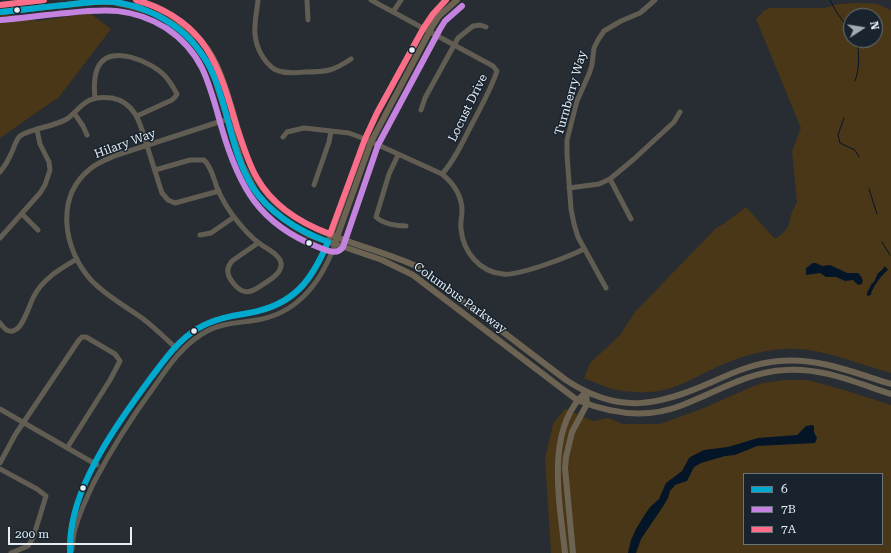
<!DOCTYPE html>
<style>
body{margin:0}
#map{position:relative;width:891px;height:553px;overflow:hidden;background:#272d33;font-family:"Roboto Serif",serif}
canvas{display:block}
.legend{position:absolute;left:743px;top:473px;width:140px;height:72px;box-sizing:border-box;background:#18232e;border:1px solid #6a747d;margin:0;padding:5px 7px;list-style:none;font-size:12px;color:#e6edf4}
.legend li{display:flex;align-items:center;gap:8px;height:20px}
.legend b{width:20px;border:1px solid #6a747d}
.north{position:absolute;left:843px;top:8px;width:40px;height:40px;box-sizing:border-box;background:#18232e;border:1px solid #6a747d;border-radius:50%;rotate:78deg;font-size:11px;font-weight:700;line-height:16px;text-align:center;color:#e6edf4}
.north::after{content:'';display:block;margin:auto;width:14px;height:18px;background:#a3aab0;clip-path:polygon(50% 0,100% 100%,50% 72%,0 100%)}
.scale{position:absolute;left:8px;top:527px;width:124px;height:18px;box-sizing:border-box;border:2px solid #e6edf4;border-top:0;padding-left:5px;font-size:12px;line-height:14px;white-space:nowrap;color:#e6edf4;-webkit-text-stroke:3px #18232e;paint-order:stroke}
</style>
<div id="map">
<canvas width="891" height="553"></canvas>
<ul class="legend">
<li><b style="height:5px;background:#00a9ce"></b>6</li>
<li><b style="height:5px;background:#c483df"></b>7B</li>
<li><b style="height:5px;background:#fb6d88"></b>7A</li>
</ul>
<div class="north">N</div>
<div class="scale">200 m</div>
</div>
<script>
const ctx = document.querySelector('canvas').getContext('2d');
ctx.lineJoin = 'round';
function fillPath(path, color) { ctx.fillStyle = color; ctx.fill(path, 'evenodd'); }
function strokePath(path, color, width, dash) { ctx.strokeStyle = color; ctx.lineWidth = width; ctx.lineCap = dash ? 'butt' : 'round'; ctx.setLineDash(dash || []); ctx.stroke(path); }
function label(font, color, halo, rows, align = 'center') {
  ctx.font = font + ' "Roboto Serif",serif'; ctx.lineWidth = 3; ctx.setLineDash([]); ctx.textBaseline = 'middle'; ctx.strokeStyle = halo; ctx.fillStyle = color; for (const [text, x, y, turn = 0] of rows) {
    ctx.save(); ctx.translate(x, y); ctx.rotate((+turn || 0) * Math.PI / 180); ctx.textAlign = isNaN(turn) ? turn : align; if (halo) ctx.strokeText(text, 0, 0); ctx.fillText(text, 0, 0); ctx.restore();
  }
}
const green = new Path2D(`
 M860,3l17,1 14,6v363c-35,-9 -69,-26 -107,-24 -16,1 -35,5 -50,11 -23,8 -44,23 -67,29 -18,5 -43,4 -61,-2 -7,-3 -15,-6 -22,-9l6,-15 30,-28 15,-23 81,-84 9,-5 21,-16 29,32 7,-5 6,-7 4,-15 5,-10 -5,-51 9,-23 -45,-109 9,-9 5,-2h55l13,-4zM851,16h24v24h-24z
 M1,13l36,8 53,-8 21,16 -52,68 -59,41v-124z
 M785,380h23l36,10 47,15v148h-340l-6,-94 8,-35 12,-15 28,12 15,-3 15,6h37l44,-16 47,-21 12,-4zM744,474h138v70h-138z`);
const water = new Path2D(`
 M813,263h3l6,3 8,-1 17,8h11c3,3 6,6 4,11l-4,1 -5,-5 -8,1 -9,-4h-10l-6,-4 -14,2v-7z
 M885,266l3,4c-5,3 -17,19 -17,25l-4,1c-1,-5 4,-8 4,-12l3,-2 4,-9 4,-3z
 M812,425l2,1v6l3,6 -2,5 -58,3 -22,9 -10,1 -24,7 -7,4 -7,14 -12,4 -5,6 -2,7 -4,7 -23,34 -5,14h-8l3,-13 5,-11 6,-10 8,-12 9,-8 7,-16 16,-12 7,-13 3,-2 12,-6 24,-3 30,-9 39,-3 9,-9z`);
const stream = new Path2D(`
 M830,0l7,13 14,18
 M855,81c5,-13 4,-27 2,-41
 M844,118l-6,17 2,8 15,7 4,7
 M869,189l8,25
 M882,242l8,13`);
const minor = new Path2D(`
 M258,0c-1,11 -4,23 -3,34 1,13 8,27 19,35 9,5 21,4 31,3 22,0 28,-1 46,-13
 M307,0l1,20
 M371,0l122,66 4,5c-6,18 -16,36 -25,53 -9,17 -17,36 -30,50
 M393,12l8,-12
 M95,98c-1,-9 -1,-22 3,-31 12,-24 53,-5 66,8 6,6 9,12 13,19l-2,3 -3,3 -35,16
 M421,110l4,-12 33,-60 15,-12 7,-1 6,2
 M74,113l9,13 4,9
 M283,137l4,-5 17,-4 45,5 16,6 77,35c11,9 20,22 20,37 0,6 -2,12 -1,18 2,22 18,43 42,45 16,2 65,-17 81,-25
 M398,155l-9,19 -13,43c7,7 21,9 30,9
 M155,170l35,-10h14c8,7 10,21 14,30 4,9 10,19 16,27 7,9 15,19 25,26 5,4 12,7 17,12 14,13 -4,24 -14,30 -5,3 -12,9 -19,6 -6,-2 -14,-12 -15,-18 -1,-5 1,-8 4,-12l26,-18
 M0,172c5,-6 8,-11 11,-18 3,-6 4,-12 8,-17 8,-8 35,-10 48,-18 8,-6 14,-15 23,-19 7,-3 15,-3 22,-2 26,5 29,30 36,51 5,15 9,29 14,44l6,7 7,3 44,-12
 M610,179l21,40
 M314,185l15,-43 2,-11
 M569,188l30,-4 11,-5 24,-20 40,-37 6,-10
 M22,214l16,16
 M200,235l11,-2 23,-16
 M0,238l40,-45 5,-8 5,-15 -1,-8 -9,-18 -3,-14
 M606,288l-28,-51 -4,-13 -3,-15 -4,-54v-15l10,-39 12,-27 3,-9 2,-17 4,-8 6,-9 17,-10 19,-8 15,-13
 M0,323c4,5 8,11 15,7 8,-3 14,-24 18,-32 9,-19 27,-29 44,-39
 M176,348c-11,-10 -22,-21 -34,-30 -17,-12 -37,-23 -51,-38 -28,-31 -36,-83 -1,-111 8,-7 18,-10 27,-14l114,-37
 M0,409l97,56
 M0,463l15,-28 64,-95 3,-3h4l29,17 5,7 -10,19 -43,68
 M0,469l37,20 9,7 -13,42 -5,8 -17,7
 M72,550c1,-8 1,-17 4,-24 4,-15 11,-28 17,-42 18,-34 38,-66 61,-97 14,-20 27,-40 48,-53 17,-11 36,-11 55,-14 42,-7 65,-40 78,-76
 M70,553c-5,-55 48,-133 81,-175 14,-19 27,-38 47,-50 17,-10 34,-12 52,-15 44,-7 63,-32 78,-71`);
const major = new Path2D(`
 M136,0c15,4 29,10 41,19 44,30 48,70 63,117 8,23 15,47 33,64 39,38 98,45 145,67l148,113c53,35 92,26 146,2 22,-10 43,-19 67,-21 38,-4 76,12 112,23
 M0,5l44,-5
 M0,12l93,-10h20l14,3 20,6 11,4 20,12 12,11 18,25 7,16 27,85 14,28 10,12 18,15 13,9 12,7 73,25 31,15 164,125c32,13 69,19 103,6 35,-13 67,-34 105,-36 36,-3 72,13 106,24
 M330,237l35,-98 12,-26 46,-84 10,-15 13,-14
 M336,240l35,-98 62,-117 6,-9 18,-16
 M565,553c-5,-49 -21,-124 21,-161
 M573,553l-8,-85 1,-11 6,-25 15,-28 -1,-12`);
const bus1 = new Path2D(`
 M0,12c22,-2 44,-5 66,-7 16,-2 33,-5 49,-3 20,3 41,11 58,23 60,42 46,108 80,163 18,27 46,43 75,54 -17,40 -35,63 -79,71 -18,3 -36,6 -52,16 -20,12 -33,32 -47,50 -31,42 -73,100 -79,153 -1,7 -1,14 -1,21`);
const bus2 = new Path2D(`
 M1,20c22,-2 44,-5 66,-7 38,-4 65,-6 99,15 15,10 28,24 36,40 9,19 14,40 20,61 17,58 37,95 96,118 8,3 19,9 25,0l35,-102 62,-116 5,-8 17,-15`);
const bus3 = new Path2D(`
 M136,0c70,20 83,65 101,128 6,17 11,35 20,50 16,28 43,45 73,56l35,-95 12,-26 46,-84 10,-15 13,-14
 M0,5l44,-5`);
const markers = [
 [17,10,3.5,"#e6edf4"],
 [412,50,3.5,"#e6edf4"],
 [309,243,3.5,"#e6edf4"],
 [194,331,3.5,"#e6edf4"],
 [83,488,3.5,"#e6edf4"]
];
const streetNames = [
 ["Turnberry Way",571,93,-74],
 ["Locust Drive",468,108,-64],
 ["Hilary Way",125,144,-20],
 ["Columbus Parkway",460,298,36]
];
fillPath(green, '#493717');
fillPath(water, '#041528');
strokePath(stream, '#041528', 1);
strokePath(minor, '#625d52', 5);
strokePath(major, '#6d6352', 6);
strokePath(bus1, '#00a9ce', 6);
strokePath(bus2, '#c483df', 6);
strokePath(bus3, '#fb6d88', 6);
for (const [x, y, r, color] of markers) { const dot = new Path2D(); dot.arc(x, y, r, 0, 2 * Math.PI); ctx.fillStyle = color; ctx.fill(dot); strokePath(dot, '#18232e', 1.5); }
label('12px', '#e6edf4', '#18232e', streetNames);
</script>
